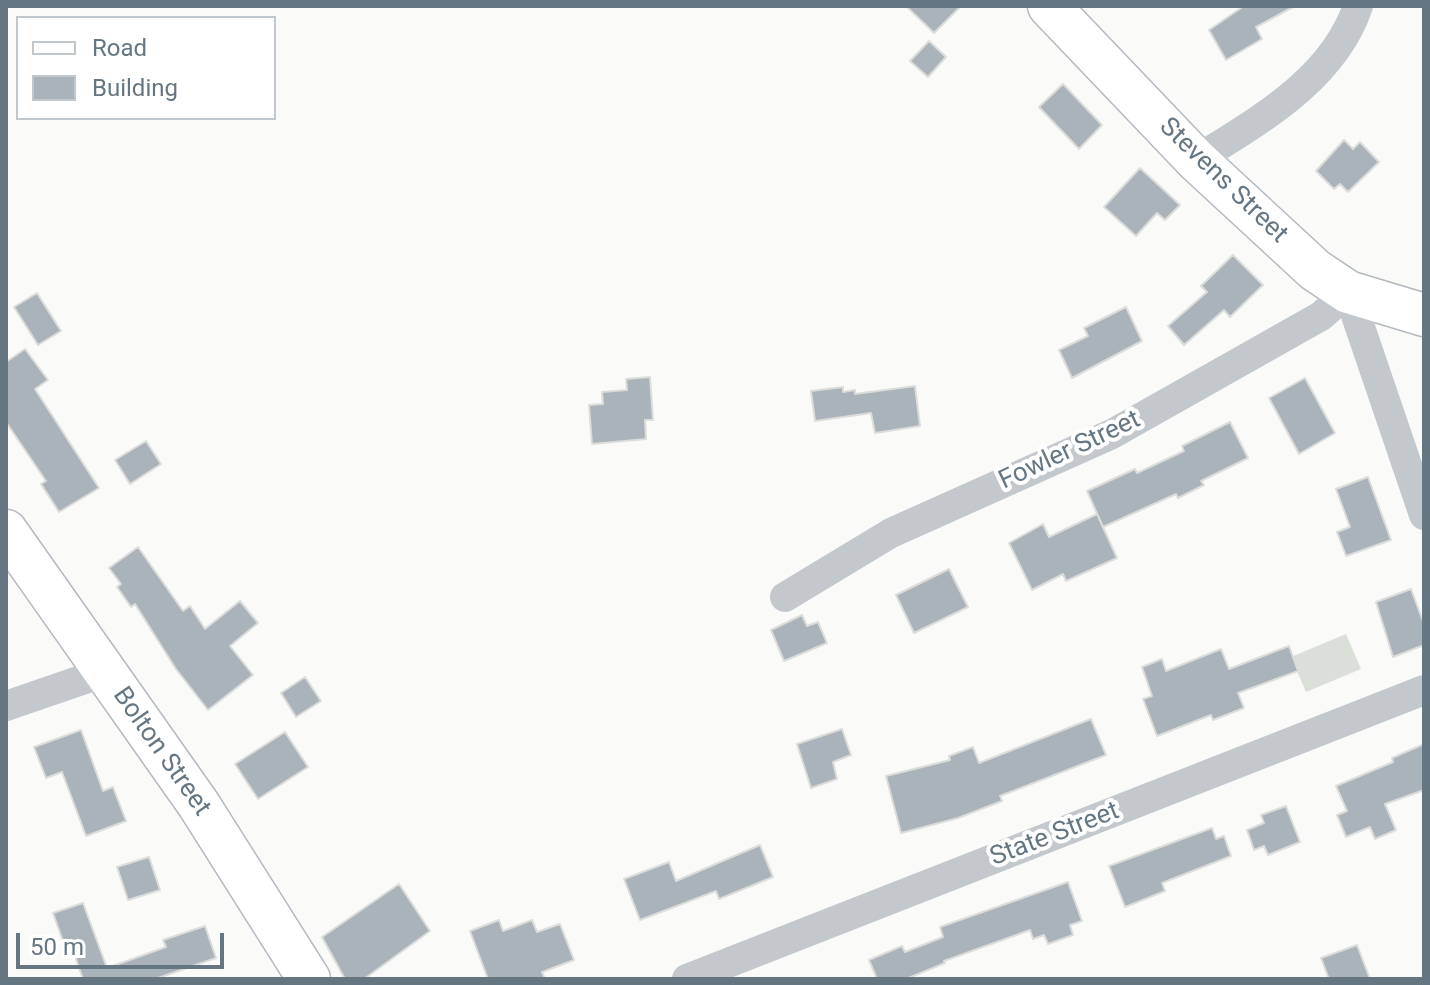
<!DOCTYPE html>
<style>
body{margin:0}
#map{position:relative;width:1430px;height:985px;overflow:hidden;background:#fafaf8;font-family:Roboto,sans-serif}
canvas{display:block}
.frame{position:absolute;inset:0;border:8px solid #657683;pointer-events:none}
.legend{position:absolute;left:16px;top:16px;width:260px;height:104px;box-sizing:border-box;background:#fff;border:2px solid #c1c8cd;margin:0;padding:10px 14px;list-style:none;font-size:24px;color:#657683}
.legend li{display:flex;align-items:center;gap:16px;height:40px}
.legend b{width:40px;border:2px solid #c1c8cd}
.scale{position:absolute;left:16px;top:933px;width:208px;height:36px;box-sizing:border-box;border:4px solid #657683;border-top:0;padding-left:10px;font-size:24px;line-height:28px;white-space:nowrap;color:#657683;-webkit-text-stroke:6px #fff;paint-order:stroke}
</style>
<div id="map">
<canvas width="1430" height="985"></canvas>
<div class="frame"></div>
<ul class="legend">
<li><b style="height:10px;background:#fff"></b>Road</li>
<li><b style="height:22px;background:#aab3b9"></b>Building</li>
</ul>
<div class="scale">50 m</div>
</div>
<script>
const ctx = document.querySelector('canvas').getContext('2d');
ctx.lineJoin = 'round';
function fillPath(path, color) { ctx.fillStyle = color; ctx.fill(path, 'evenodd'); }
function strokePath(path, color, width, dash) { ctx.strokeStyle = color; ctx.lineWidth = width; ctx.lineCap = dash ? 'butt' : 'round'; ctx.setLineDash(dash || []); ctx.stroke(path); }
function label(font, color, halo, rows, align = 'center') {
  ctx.font = font + ' Roboto,sans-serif'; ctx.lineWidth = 8; ctx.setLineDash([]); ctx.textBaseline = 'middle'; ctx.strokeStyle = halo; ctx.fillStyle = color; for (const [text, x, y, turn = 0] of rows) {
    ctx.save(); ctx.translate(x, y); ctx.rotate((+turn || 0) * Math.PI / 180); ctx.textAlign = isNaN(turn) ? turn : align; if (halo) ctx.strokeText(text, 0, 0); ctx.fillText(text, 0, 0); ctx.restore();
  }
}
const green = new Path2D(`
 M1346,634l15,35 -55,23 -15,-35z`);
const building = new Path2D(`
 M906,6h55l-27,27z
 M1244,6h51l-39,21 6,12 -36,21 -17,-30z
 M929,41l17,16 -18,20 -18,-16z
 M1063,84l39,41 -23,24 -40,-42z
 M1344,140l9,9 7,-7 19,20 -31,30 -8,-8 -6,5 -18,-18z
 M1140,168l40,37 -15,15 -8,-7 -21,23 -32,-29z
 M1233,255l30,30 -33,32 -6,-7 -40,35 -16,-19 39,-34 -6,-6z
 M37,293l24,38 -23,14 -24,-38z
 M1126,307l16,34 -70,37 -13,-28 29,-14 -4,-8z
 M25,349l23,31 -13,9 64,99 -40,24 -18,-28 5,-3 -40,-59v-60z
 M650,377l3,43h-8l1,19 -54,5 -3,-39 14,-1 -1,-12 25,-2 -1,-11z
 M1305,378l30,55 -36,21 -30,-56z
 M915,386l5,40 -45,7 -4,-20 -56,8 -4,-30 32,-4v5l12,-2v4z
 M1230,422l18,36 -47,23 3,4 -26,13 -2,-4 -73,33 -16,-36 48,-22 2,4 47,-22 -2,-5z
 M146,441l15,23 -31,20 -15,-24z
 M1368,477l23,63 -45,16 -9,-24 13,-5 -14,-38z
 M1097,514l20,44 -51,23 -3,-7 -31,16 -23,-47 34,-19 6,13z
 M138,547l45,64 7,-5 15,23 35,-28 18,22 -28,23 23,29 -45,35 -32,-41 -41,-65 -4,3 -14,-20 4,-3 -12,-16z
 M949,569l19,38 -54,26 -18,-38z
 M1411,589l13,35v21l-31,12 -17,-55z
 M802,615l5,11 11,-4 9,21 -43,18 -13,-31z
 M1289,646l9,25 -60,22 6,15 -31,12 -2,-5 -54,21 -14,-37 9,-3 -10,-29 20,-8 4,12 55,-22 8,20z
 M305,677l16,24 -25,16 -15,-24z
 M1091,719l15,36 -106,41 2,5 -44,17 -57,15 -15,-57 64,-16 -1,-4 24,-9 6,16z
 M842,729l9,26 -18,7 4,17 -26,9 -14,-44z
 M81,730l22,61 10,-4 13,34 -40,15 -24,-64 -16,6 -12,-31z
 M285,732l23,35 -50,32 -23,-35z
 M1424,744v46l-39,14 11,26 -21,9 -5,-12 -24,10 -9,-22 10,-4 -11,-25 57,-24 -1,-4z
 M1286,806l14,36 -32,13 -4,-9 -10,4 -7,-20 17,-7 -3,-8z
 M1212,828l4,11 8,-3 7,20 -69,27 3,8 -40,16 -16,-41z
 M760,845l13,32 -54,22 -3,-8 -76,29 -16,-41 45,-17 7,19z
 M149,857l11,33 -32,10 -11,-33z
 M1068,882l14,39 -12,4 3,10 -25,9 -4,-9 -11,4 -3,-9 -86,31 1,2 -39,16h-29l-8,-19 33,-14 3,6 38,-15 -3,-10z
 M399,884l31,47 -66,48h-19l-23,-42z
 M83,903l24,65 59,-21 -3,-7 42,-14 11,32 -61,21h-72l-13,-37 -6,2 -11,-31z
 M499,920l4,11 29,-11 5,12 23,-8 14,36 -32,12 3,7h-57l-18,-48z
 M1357,945l13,34h-41l-8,-21z`);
const street = new Path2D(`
 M1196,160c62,-39 137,-80 162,-154
 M785,597l106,-64 221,-99 209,-118 27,-24 76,223
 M6,706l99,-34
 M687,979l737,-289`);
const secondary = new Path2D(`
 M1049,6l147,154 119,110 33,22 76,23
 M6,531l193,274 110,174`);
const streetNames = [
 ["Stevens Street",1223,181,44],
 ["Fowler Street",1070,451,-25],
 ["Bolton Street",161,752,55],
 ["State Street",1055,835,-21]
];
fillPath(green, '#dadfd7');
fillPath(building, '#aab3b9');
strokePath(building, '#dcdcda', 2);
strokePath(secondary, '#b3babf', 45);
strokePath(street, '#c3c8cc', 30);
strokePath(secondary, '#fff', 42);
label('26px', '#657683', '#fff', streetNames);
</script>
